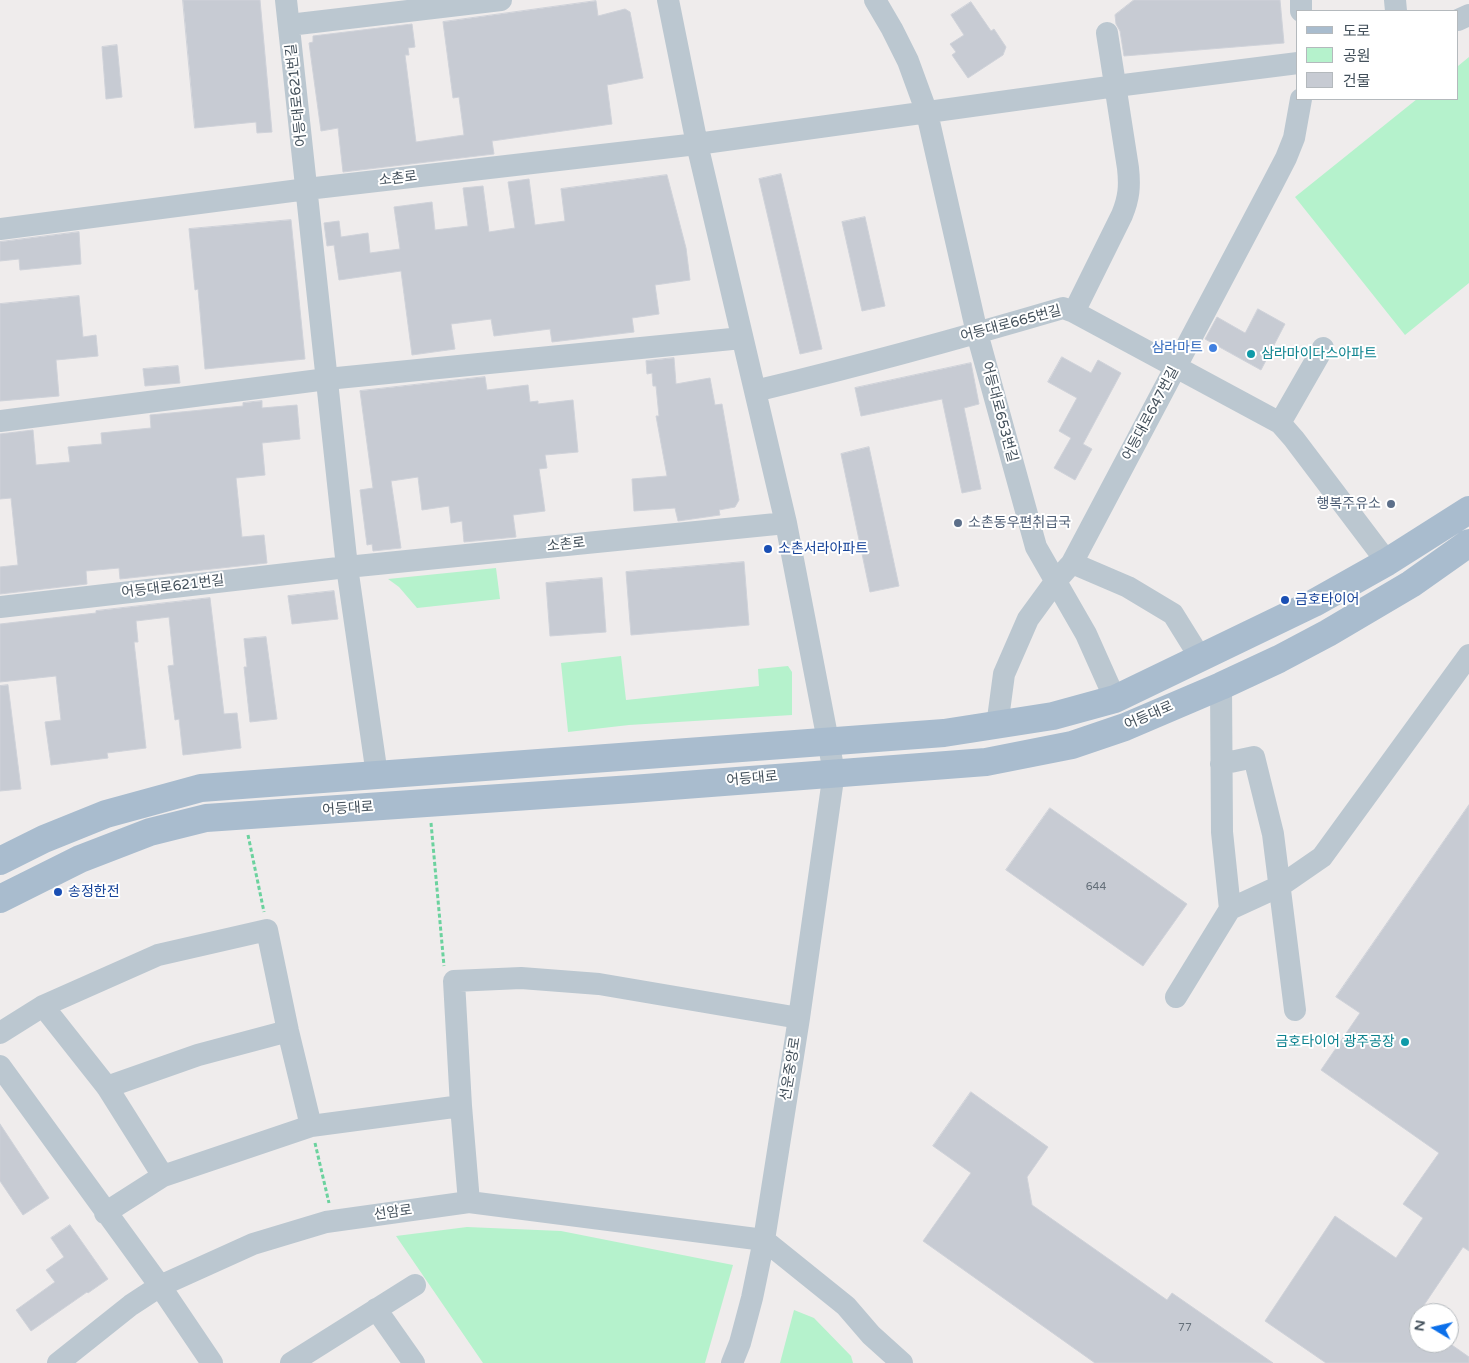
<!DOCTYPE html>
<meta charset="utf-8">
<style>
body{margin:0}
#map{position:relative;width:1469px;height:1363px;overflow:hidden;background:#efecec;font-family:"Varela Round","Noto Sans KR",sans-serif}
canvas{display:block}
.legend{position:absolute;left:1296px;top:10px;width:162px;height:90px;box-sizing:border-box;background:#fff;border:1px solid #b4b9bd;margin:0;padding:6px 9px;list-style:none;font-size:15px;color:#43505b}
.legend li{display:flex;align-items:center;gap:10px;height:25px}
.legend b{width:25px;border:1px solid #b4b9bd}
.north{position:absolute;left:1409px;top:1303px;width:50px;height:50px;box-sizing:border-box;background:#fff;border:1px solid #b4b9bd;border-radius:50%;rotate:279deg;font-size:14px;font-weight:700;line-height:20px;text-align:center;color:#43505b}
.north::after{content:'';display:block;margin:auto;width:18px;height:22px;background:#0b6fea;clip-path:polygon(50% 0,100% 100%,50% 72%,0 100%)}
</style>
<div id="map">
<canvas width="1469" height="1363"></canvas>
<ul class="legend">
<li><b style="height:6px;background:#a9bcce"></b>도로</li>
<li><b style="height:14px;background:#b5f2cc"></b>공원</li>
<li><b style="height:14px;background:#c7cbd3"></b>건물</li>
</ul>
<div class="north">N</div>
</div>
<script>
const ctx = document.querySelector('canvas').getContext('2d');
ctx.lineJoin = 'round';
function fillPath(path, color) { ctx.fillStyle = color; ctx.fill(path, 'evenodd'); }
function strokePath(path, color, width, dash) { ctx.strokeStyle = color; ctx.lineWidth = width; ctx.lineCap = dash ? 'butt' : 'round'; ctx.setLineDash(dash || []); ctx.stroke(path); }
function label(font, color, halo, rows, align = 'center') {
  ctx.font = font + ' "Varela Round","Noto Sans KR",sans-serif'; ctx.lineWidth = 4; ctx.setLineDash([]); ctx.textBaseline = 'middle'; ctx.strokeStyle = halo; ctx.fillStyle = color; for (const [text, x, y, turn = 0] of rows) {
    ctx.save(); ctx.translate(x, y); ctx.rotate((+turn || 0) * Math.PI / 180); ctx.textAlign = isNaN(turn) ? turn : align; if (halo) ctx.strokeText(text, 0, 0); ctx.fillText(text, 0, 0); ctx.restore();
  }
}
const green = new Path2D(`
 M1469,57v226l-64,52 -110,-138 122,-98h41v-33z
 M496,568l4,31 -83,9 -18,-21 -11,-8z
 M621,656l5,44 133,-14 -1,-17 30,-3 4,6v43l-163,10 -61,7 -7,-69z
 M467,1227l94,4 172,34 -28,98h-222l-87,-127z
 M794,1310l20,8 37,38 2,7h-73z`);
const building = new Path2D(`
 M183,0h77l12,132 -15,1 -1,-11 -61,6z
 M1134,0h146l4,43 -160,13 -4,-25 -4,-7 -1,-9z
 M596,1l2,15 27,-7 5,3 13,66 -36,7 5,39 -120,17 2,13 -151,18 -5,-44 -17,3 -12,-88 4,-1v-6l99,-12 3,23 -7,1 1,7h-4l11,87 48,-7 -5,-38 -6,1 -10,-76z
 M971,2l20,29 3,-2 12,18 -3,8 -35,23 -16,-23 4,-3 -6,-8 14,-9 -13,-20z
 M117,45l5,52 -16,2 -4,-52z
 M781,174l41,175 -22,5 -41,-175z
 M667,175l19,73 4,32 -35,5 4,29 -27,4 2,14 -82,10 -2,-13 -56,7 -3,-17 -40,5 4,25 -43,6 -11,-84 -62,9 -5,-35 -7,1 -3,-23 15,-2 2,16 27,-4 2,20 30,-4 -6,-42 38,-5 3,28 33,-4 -5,-38 20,-2 6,46 26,-4 -7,-46 21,-3 6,46 30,-4 -4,-32z
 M865,217l20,89 -23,5 -20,-89z
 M291,220l14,139 -100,10 -7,-80 -3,1 -6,-61z
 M79,232l2,32 -61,6 -1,-11 -19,2v-19z
 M79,296l4,41 13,-2 2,21 -42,4 3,36 -59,5v-97z
 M1258,309l27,15 -24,46 -56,-31 12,-22 28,16z
 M1062,357l29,16 7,-13 23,13 -38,71 9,5 -17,31 -21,-12 17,-30 -12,-7 18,-33 -29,-16z
 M674,358l2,26 34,-6 5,27 7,-1 17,96 -4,7 -16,3 1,5 -42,6 -3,-13 -41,3 -2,-32 35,-3 -11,-60h3l-3,-30h-3l-1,-13 -5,1 -1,-13z
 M971,363l8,41 -15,4 17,81 -19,4 -20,-94 -81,17 -6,-28z
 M178,366l2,17 -35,3 -2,-17z
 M485,377l2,13 41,-5 2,17 8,-1v3l35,-4 5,52 -33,3 2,13 -8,1 6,42 -32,4 3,22 -52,5 -2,-21 -11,2 -2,-17 -27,4 -4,-33 -27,4 10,67 -28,3 -1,-7 -5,1 -7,-55 13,-2 -13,-97z
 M262,401v7l35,-3 3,34 -38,4 3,32 -29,3 6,59 22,-2 3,28 -147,16 -1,-11 -33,3 1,13 -87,10v-27l18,-2 -7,-67 -11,1v-65l33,-4 3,35 34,-3 -2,-15 34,-3 -1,-11 50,-5 -1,-13 93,-9v-3z
 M869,447l30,139 -29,6 -29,-138z
 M744,562l5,63 -118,10 -5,-63z
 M602,578l4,54 -56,4 -4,-53z
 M334,591l4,28 -46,5 -4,-28z
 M210,598l14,116 13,-1 4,35 -58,7 -4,-36 -4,1 -7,-54 6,-1 -5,-48 -33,4 2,21h-4l12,106 -39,5 1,5 -57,7 -6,-43 16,-2 -5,-44 -56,6v-58l96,-11v-2z
 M266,637l11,82 -27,3 -6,-55h3l-3,-28z
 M8,685l13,104 -21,2v-105z
 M1469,805v446l-6,-4 -49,73 5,3v20h30l20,14v6h-143l-61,-42 70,-105 61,42 27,-40 -20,-14 36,-51 -118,-83 39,-57 -24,-16z
 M1050,808l137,96 -44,62 -137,-96z
 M971,1092l77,55 -21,30 5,28 135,95 5,-7 101,70h-178l-172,-122 48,-68 -38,-27z
 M0,1124l49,74 -26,17 -23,-34z
 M70,1225l38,54 -20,14 -1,-1 -56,39 -15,-21 39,-28 -9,-12 18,-13 -13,-19z`);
const path = new Path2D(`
 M431,823l13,143
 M248,835l16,77
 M315,1143l14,60`);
const minor = new Path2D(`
 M286,0l61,567 30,208
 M668,0l29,144 89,379 48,249 -35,246 -35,222 -12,58 -12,45 -8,20
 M875,0l17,29 16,32 19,52 50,220 59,214 50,87 29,65
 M1301,0v11
 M1395,0l1,11
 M1458,20l11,-5
 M289,25l212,-25
 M0,229l307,-40 390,-45 419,-58 182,-23
 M1074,312l48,-97c7,-17 8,-29 6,-47l-21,-135
 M755,391c104,-25 206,-53 308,-83l11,4 206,111 14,16 93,123
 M0,421l327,-42 415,-41
 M1280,423l43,-75
 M1072,563l56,24 45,27 28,45
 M0,607l347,-40 439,-44
 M997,726l7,-52 24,-55 27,-37 17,-19 200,-378 14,-27 8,-20 7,-39
 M1221,764l33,-7 19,77 22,176
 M1230,909l50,-23 42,-29 147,-202
 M1176,997l54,-88 -8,-77 -1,-146
 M43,1006l64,81 56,89
 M0,1033l43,-27 115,-51 109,-25 21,101 23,95
 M0,1066l160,220 52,77
 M107,1087l91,-32 90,-24
 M469,1202l-8,-96 -7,-125 67,-3 78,6 200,34
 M105,1213l58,-37 148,-50 150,-20
 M376,1309l38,54
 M58,1363l73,-58 29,-19 93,-42 73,-22 143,-20 295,38 82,66 25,29 31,28
 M291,1363l124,-78`);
const major = new Path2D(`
 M0,861l44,-22 62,-25 95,-26 743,-55 109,-17 62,-17 199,-96 73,-41 82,-52
 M0,899l80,-40 70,-27 56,-14 426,-29 354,-27 86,-17 53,-18 96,-41 58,-27 49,-26 83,-49 58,-41`);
const markers = [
 [1213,348,5,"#3f7fe0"],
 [1251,354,5,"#0f9aa8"],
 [1391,504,5,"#5c6f8a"],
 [958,523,5,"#5c6f8a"],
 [768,549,5,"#1a4fb4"],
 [1285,600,5,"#1a4fb4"],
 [58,892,5,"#1a4fb4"],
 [1405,1042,5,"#0f9aa8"]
];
const numberNames = [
 ["644",1096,887],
 ["77",1185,1328]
];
const streetNames = [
 ["어등대로621번길",297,95,-96],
 ["소촌로",398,179,-7],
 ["어등대로665번길",1011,324,-15],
 ["어등대로653번길",999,412,75],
 ["어등대로647번길",1151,414,-62],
 ["소촌로",566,545,-6],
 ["어등대로621번길",173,587,-7],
 ["어등대로",1149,716,-23],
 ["어등대로",752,779,-5],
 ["어등대로",348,809,-4],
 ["선운중앙로",791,1069,-81],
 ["선암로",393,1213,-8]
];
const shopNames = [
 ["삼라마트",1203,348]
];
const cultureNames = [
 ["삼라마이다스아파트",1261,354],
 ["금호타이어 광주공장",1395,1042,"right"]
];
const serviceNames = [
 ["행복주유소",1381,504],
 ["소촌동우편취급국",968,523,"left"]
];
const transitNames = [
 ["소촌서라아파트",778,549],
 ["금호타이어",1295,600],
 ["송정한전",68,892]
];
fillPath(green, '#b5f2cc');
fillPath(building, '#c7cbd3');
strokePath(building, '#cfd2d9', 1);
strokePath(path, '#6bd29e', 3, [4, 2.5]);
strokePath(minor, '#bbc7d0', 22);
strokePath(major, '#a9bcce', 28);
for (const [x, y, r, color] of markers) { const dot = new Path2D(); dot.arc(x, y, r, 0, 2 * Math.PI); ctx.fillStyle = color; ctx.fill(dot); strokePath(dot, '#fff', 2); }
label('11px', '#646f79', null, numberNames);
label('14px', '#43505b', '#fff', streetNames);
label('14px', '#366cbe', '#fff', shopNames, 'right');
label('14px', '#0d838f', '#fff', cultureNames, 'left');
label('14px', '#4e5e75', '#fff', serviceNames, 'right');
label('14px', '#164399', '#fff', transitNames, 'left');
</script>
